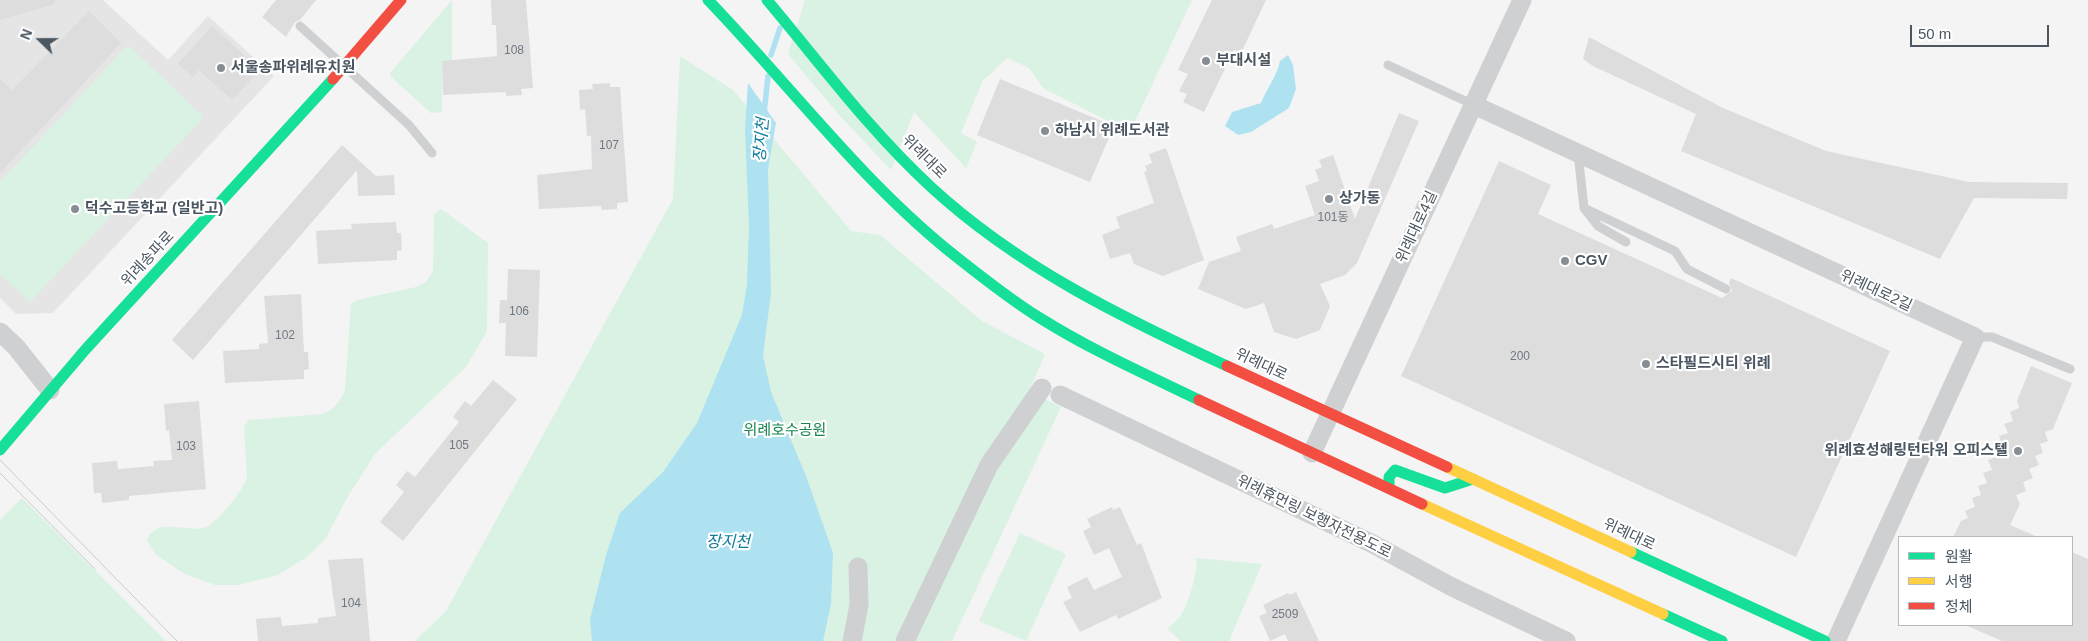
<!DOCTYPE html>
<meta charset="utf-8">
<style>
body{margin:0}
#map{position:relative;width:2088px;height:641px;overflow:hidden;background:#f4f4f4;font-family:Arial,"Noto Sans KR",sans-serif}
canvas{display:block}
.legend{position:absolute;left:1898px;top:536px;width:175px;height:90px;box-sizing:border-box;background:#fff;border:1px solid #b7bbc0;margin:0;padding:6px 9px;list-style:none;font-size:15px;color:#4a5661}
.legend li{display:flex;align-items:center;gap:10px;height:25px}
.legend b{width:25px;border:1px solid #b7bbc0}
.north{position:absolute;left:15px;top:15px;width:50px;height:50px;-webkit-text-stroke:4px #fff;paint-order:stroke;rotate:292deg;font-size:14px;font-weight:700;line-height:20px;text-align:center;color:#4a5661}
.north::after{content:'';display:block;margin:auto;width:18px;height:22px;background:#4a5661;clip-path:polygon(50% 0,100% 100%,50% 72%,0 100%)}
.scale{position:absolute;left:1910px;top:25px;width:139px;height:22px;box-sizing:border-box;border:2px solid #4a5661;border-top:0;padding-left:6px;font-size:15px;line-height:18px;white-space:nowrap;color:#4a5661;-webkit-text-stroke:4px #fff;paint-order:stroke}
</style>
<div id="map">
<canvas width="2088" height="641"></canvas>
<ul class="legend">
<li><b style="height:6px;background:#16e098"></b>원활</li>
<li><b style="height:6px;background:#ffcf43"></b>서행</li>
<li><b style="height:6px;background:#f24e42"></b>정체</li>
</ul>
<div class="north">N</div>
<div class="scale">50 m</div>
</div>
<script>
const ctx = document.querySelector('canvas').getContext('2d');
ctx.lineJoin = 'round';
function fillPath(path, color) { ctx.fillStyle = color; ctx.fill(path, 'evenodd'); }
function strokePath(path, color, width, dash) { ctx.strokeStyle = color; ctx.lineWidth = width; ctx.lineCap = dash ? 'butt' : 'round'; ctx.setLineDash(dash || []); ctx.stroke(path); }
function label(font, color, halo, rows, align = 'center') {
  ctx.font = font + ' Arial,"Noto Sans KR",sans-serif'; ctx.lineWidth = 4.5; ctx.setLineDash([]); ctx.textBaseline = 'middle'; ctx.strokeStyle = halo; ctx.fillStyle = color; for (const [text, x, y, turn = 0] of rows) {
    ctx.save(); ctx.translate(x, y); ctx.rotate((+turn || 0) * Math.PI / 180); ctx.textAlign = isNaN(turn) ? turn : align; if (halo) ctx.strokeText(text, 0, 0); ctx.fillText(text, 0, 0); ctx.restore();
  }
}
const education = new Path2D(`
 M0,0h103l65,60 40,-44 66,60 -221,237 -37,1 -16,-16z`);
const green = new Path2D(`
 M452,0v61h-10v51l-11,1 -40,-36 -1,-4z
 M805,0h387l-62,132 -87,-44 -14,-20 -21,-10c-11,6 -14,16 -25,22l-22,53 16,9 -11,26 -52,-56 -23,58 -51,-54 -52,-62z
 M128,45l76,72 -174,185 -30,-28v-92z
 M680,56l53,34 118,141 29,4 102,86 63,33 -16,37 32,16 -109,234h-537l31,-30 227,-412z
 M441,209l47,34 -1,88 -21,36 -91,87 -28,44 -21,40 -19,19 -29,18 -39,10h-24l-32,-12 -28,-19 -8,-14c9,-23 39,-8 57,-12 12,-3 41,-40 43,-51l-3,-50 4,-7 74,-6c11,-4 18,-12 23,-24l6,-86 6,-4 59,-13 10,-5 7,-11 1,-57z
 M22,498l144,143h-166v-121z
 M1020,533l46,21 -40,87 -47,-20z
 M1196,558l66,6 -33,77h-48l-14,-12c5,-5 11,-9 14,-14 7,-10 18,-46 15,-57z`);
const water = new Path2D(`
 M1288,55l5,10 3,24 -7,19 -38,24 -13,3 -13,-9 7,-14 29,-9c6,-15 16,-27 19,-42z
 M748,83l28,40 -8,46 3,123 -8,64 8,36 35,84 27,77 -2,51 -8,37h-231l-2,-22 16,-64 14,-42 43,-41 34,-49 45,-108 5,-31 2,-58 -4,-97z`);
const stream = new Path2D(`
 M771,55l9,-27
 M764,114l4,-38`);
const building = new Path2D(`
 M0,0h55v4l-55,16z
 M276,0h40l-16,20 -5,2 -9,15 -24,-20z
 M491,0h35l7,88 -12,1 1,6 -16,1v-4l-63,3 -1,-34 55,-5 -1,-31h-4z
 M1212,0h54l-25,53 -7,-3 -30,62 -21,-10 4,-8 -8,-3 9,-17 -10,-4z
 M89,11l32,32 -121,130v-94l12,11z
 M212,26l48,44 -28,30 -33,-30 -6,7 -15,-13z
 M1589,37l134,71 103,43 143,31 99,1 -1,16 -93,-1 -34,61 -259,-108 15,-37 -103,-48 -10,-7z
 M1000,79l114,47 -24,56 -113,-47z
 M610,83v4h10l8,115 -11,1v6l-15,1 -1,-4 -62,3 -2,-34 55,-6 -1,-33h-4l-2,-27 -5,1 -1,-20 14,-1 -1,-5z
 M1399,113l20,8 -62,142 -12,12 -25,9 10,22 -10,24 -24,9 -22,-7 -10,-29 -18,6 -48,-20 11,-27 32,-11 -5,-14 36,-13 2,5 41,-14 -10,-29 14,-5 -4,-11 7,-3 -3,-7 14,-5 22,64z
 M342,145l34,31 18,-1 1,20 -37,1 -1,-26 -164,190 -21,-20z
 M1166,148l38,112 -41,16 -29,-12 -4,-11 -20,6 -8,-24 18,-7 -4,-11 38,-14 -10,-31 3,-1 -2,-5 7,-3 -3,-9z
 M1499,161l52,24 -13,29 184,84 10,-7 -3,-8 2,-5 159,73 -94,206 -395,-181z
 M396,222l1,11h4l1,17 -5,1v9l-79,4 -2,-33 36,-2 -1,-5z
 M508,269l32,1 -3,87 -32,-1 1,-33h-7l1,-23h7z
 M301,294l3,58h4l1,17 -5,1v9l-79,4 -2,-32 36,-2v-5l9,-1 -4,-47z
 M2031,366l41,17 -19,46 -8,3 3,9 -8,3 3,9 -8,3 4,9 -10,4 4,9 -10,4 3,9 -10,4 4,9 -10,21 28,12h-85l8,-16 7,-3 -3,-7 10,-4 -3,-9 9,-3 -3,-9 9,-3 -4,-10 9,-3 -4,-10 8,-3 -3,-8 9,-4 -3,-9 9,-3 -4,-9 9,-3 -3,-9 9,-4 -2,-7z
 M493,380l24,19 -114,142 -23,-19 24,-30 -8,-7 11,-14 8,6 44,-55 -6,-5 12,-16 6,5z
 M199,401l7,88 -77,7v4l-27,3 -1,-10h-7l-2,-30 25,-2 1,8 36,-3 -1,-5 19,-1 -3,-30 -3,1 -2,-27z
 M1112,507l1,3 7,-3 17,38 4,-2 21,55 -44,21 -2,-4 -36,17 -17,-30 9,-4 -5,-11 20,-10 7,13 28,-13 -13,-29 -15,7 -11,-24 8,-4 -4,-8z
 M2072,552l16,7v82h-86l-37,-16h107z
 M363,558l7,83h-112l-2,-22 25,-2 1,9 36,-3v-5l18,-2 -8,-56z
 M1296,592l23,49h-31l-3,-7 -15,7 -11,-25 8,-3 -4,-8 25,-12 2,2z`);
const lane = new Path2D(`
 M300,26l109,99 23,28
 M1388,65l86,40
 M1578,153l6,55 14,18 28,16
 M1584,208l91,43 12,18 39,20
 M1975,337h17l78,32`);
const street = new Path2D(`
 M1474,105l501,232 -139,304
 M0,332l16,15 34,43
 M1060,395l311,148 81,44 114,54
 M1312,453l210,-453
 M852,641l7,-36 -1,-38
 M905,641l84,-176 53,-77`);
const fast = new Path2D(`
 M708,0c80,83 151,178 241,251 29,23 60,48 91,67 51,32 105,56 159,82
 M767,0c53,63 103,131 164,187 87,80 190,130 296,179
 M0,450l85,-100 248,-271
 M1389,488v-11l6,-7 50,18 28,-9
 M1631,552l194,89
 M1663,614l59,27`);
const slow = new Path2D(`
 M1447,467l184,85
 M1422,504l241,110`);
const jam = new Path2D(`
 M333,79l68,-79
 M1227,366l220,101
 M1199,400l223,104`);
const tram = new Path2D(`
 M0,460l177,181
 M0,473l95,96`);
const markers = [
 [1206,61,5,"#868d94"],
 [221,68,5,"#868d94"],
 [1045,131,5,"#868d94"],
 [1329,199,5,"#868d94"],
 [75,209,5,"#868d94"],
 [1565,261,5,"#868d94"],
 [1646,364,5,"#868d94"],
 [2018,451,5,"#868d94"]
];
const numberNames = [
 ["108",514,51],
 ["107",609,146],
 ["101동",1333,218],
 ["106",519,312],
 ["102",285,336],
 ["200",1520,357],
 ["105",459,446],
 ["103",186,447],
 ["104",351,604],
 ["2509",1285,615]
];
const poiNames = [
 ["부대시설",1216,61],
 ["서울송파위례유치원",231,68],
 ["하남시 위례도서관",1055,131],
 ["상가동",1339,199],
 ["덕수고등학교 (일반고)",85,209],
 ["CGV",1575,261],
 ["스타필드시티 위례",1656,364],
 ["위례효성해링턴타워 오피스텔",2008,451,"right"]
];
const streetNames = [
 ["위례대로",924,157,45],
 ["위례대로4길",1417,227,-65],
 ["위례송파로",148,259,-47],
 ["위례대로2길",1876,291,25],
 ["위례대로",1261,365,25],
 ["위례휴먼링 보행자전용도로",1314,517,26],
 ["위례대로",1629,535,25]
];
const parkNames = [
 ["위례호수공원",785,431]
];
const waterNames = [
 ["장지천",762,140,-85],
 ["장지천",728,543]
];
fillPath(education, '#e6e5e6');
fillPath(green, '#d9f2e3');
fillPath(water, '#aee2f0');
strokePath(stream, '#aee2f0', 5.5);
fillPath(building, '#ddddde');
strokePath(lane, '#ced0d2', 9);
strokePath(street, '#ced0d2', 19);
strokePath(fast, '#16e098', 11);
strokePath(slow, '#ffcf43', 11);
strokePath(jam, '#f24e42', 11);
strokePath(tram, '#c9cacc', 1);
for (const [x, y, r, color] of markers) { const dot = new Path2D(); dot.arc(x, y, r, 0, 2 * Math.PI); ctx.fillStyle = color; ctx.fill(dot); strokePath(dot, '#fff', 2); }
label('12px', '#707881', null, numberNames);
label('bold 15px', '#4a5661', '#fff', poiNames, 'left');
label('15px', '#4a5661', '#fff', streetNames);
label('15px', '#17864f', '#fff', parkNames);
label('italic 16px', '#0c7c9b', '#fff', waterNames);
</script>
